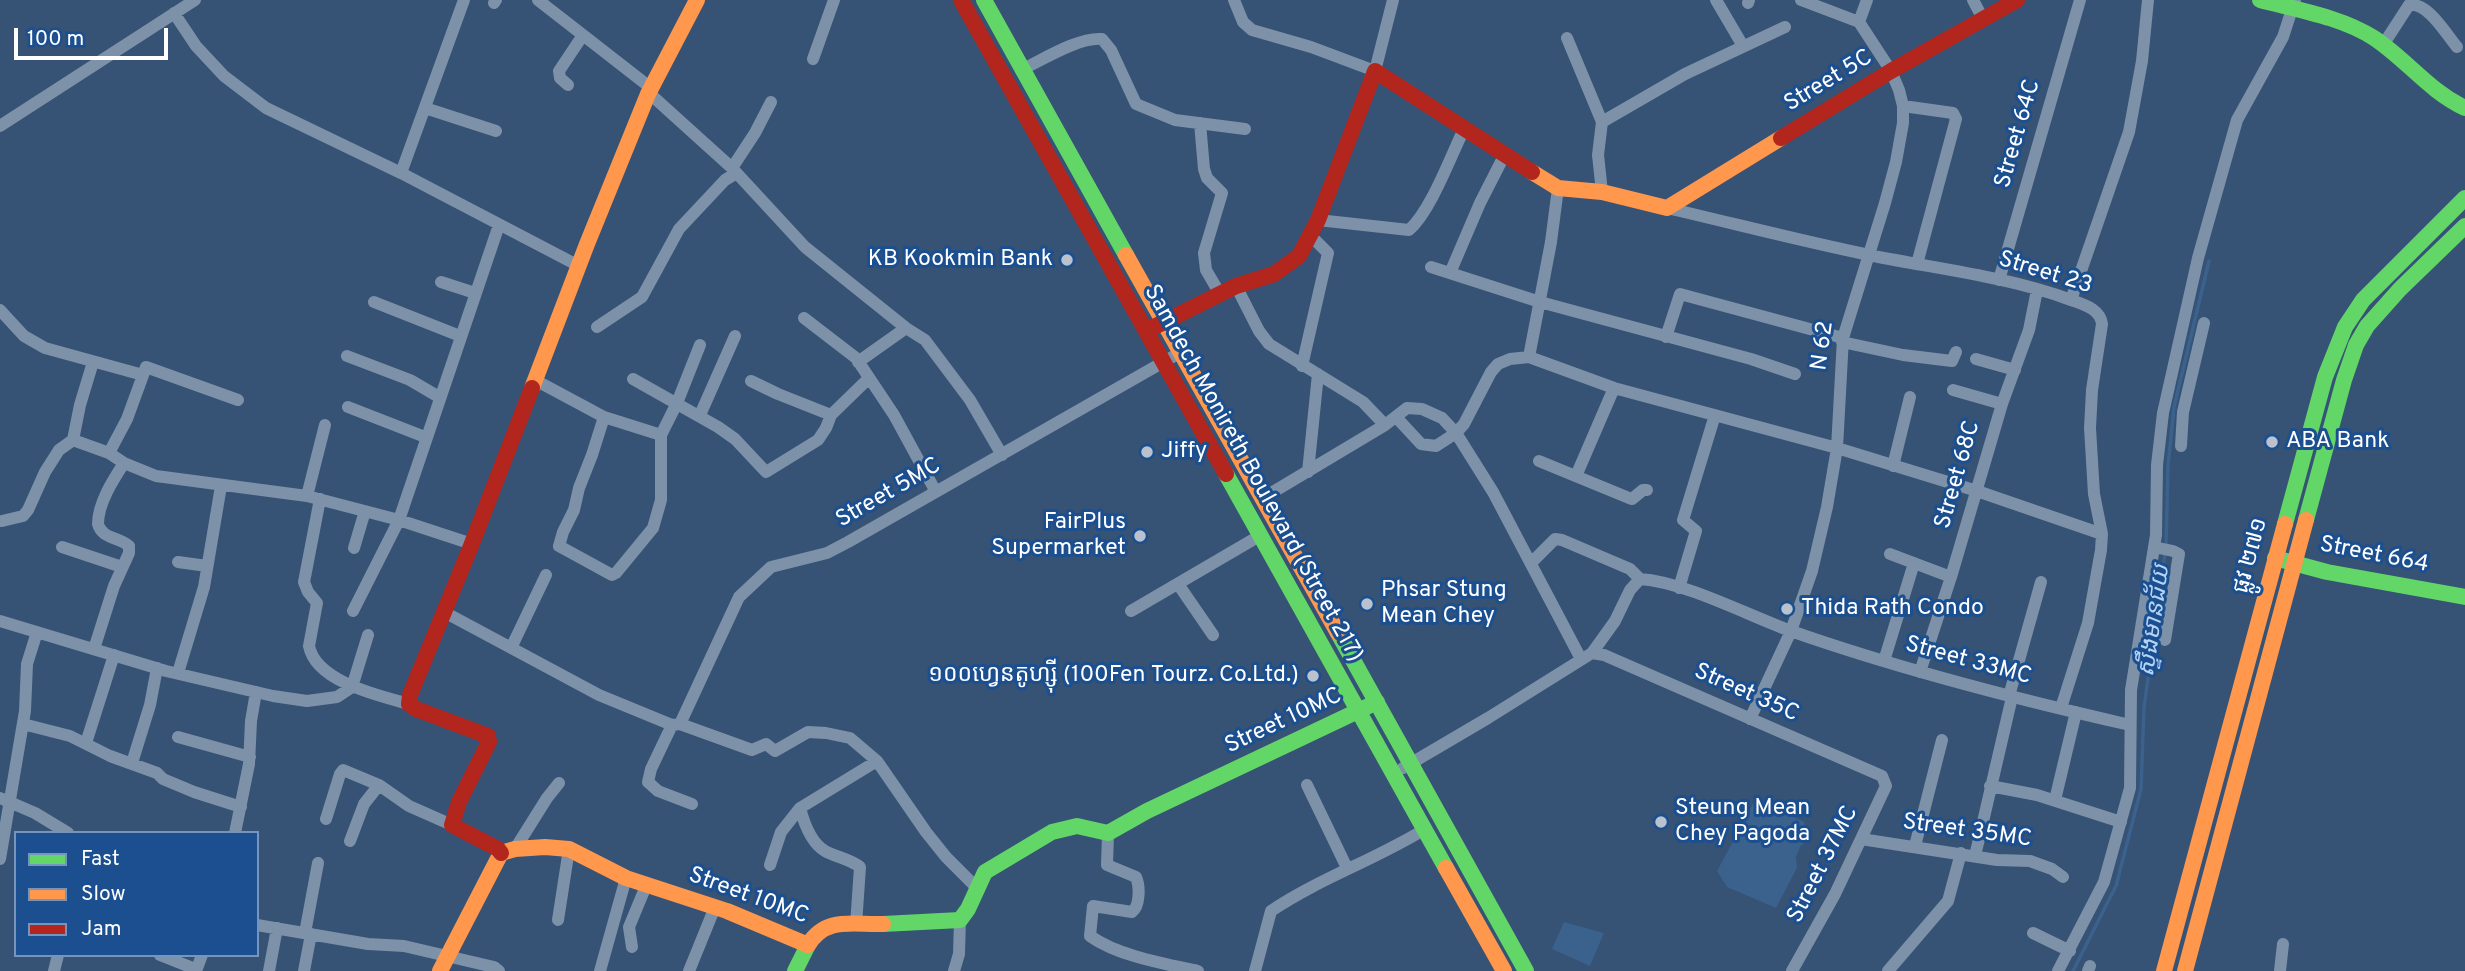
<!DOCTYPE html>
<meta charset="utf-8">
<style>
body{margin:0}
#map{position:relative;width:2465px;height:971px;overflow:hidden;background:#365274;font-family:Overpass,sans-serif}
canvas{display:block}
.legend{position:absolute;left:14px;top:831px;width:245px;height:126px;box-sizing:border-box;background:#1b4f8f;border:2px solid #7695bc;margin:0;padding:9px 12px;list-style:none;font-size:21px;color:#fff}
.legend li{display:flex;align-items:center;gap:14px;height:35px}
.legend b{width:35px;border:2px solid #7695bc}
.scale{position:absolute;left:14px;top:28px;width:154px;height:32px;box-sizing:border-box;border:4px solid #fff;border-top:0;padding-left:9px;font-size:21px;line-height:24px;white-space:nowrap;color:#fff;-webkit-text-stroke:5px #1b4f8f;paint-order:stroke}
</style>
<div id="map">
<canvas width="2465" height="971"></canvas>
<ul class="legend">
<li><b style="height:9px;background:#63d668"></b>Fast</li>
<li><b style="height:9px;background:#ff974d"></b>Slow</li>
<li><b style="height:9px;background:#b3261e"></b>Jam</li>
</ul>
<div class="scale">100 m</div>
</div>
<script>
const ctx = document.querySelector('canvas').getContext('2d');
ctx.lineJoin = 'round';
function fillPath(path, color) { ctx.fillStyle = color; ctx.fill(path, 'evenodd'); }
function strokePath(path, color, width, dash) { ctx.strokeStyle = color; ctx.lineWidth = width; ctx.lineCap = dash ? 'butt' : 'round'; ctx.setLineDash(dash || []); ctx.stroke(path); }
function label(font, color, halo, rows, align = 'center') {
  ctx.font = font + ' Overpass,"Noto Sans Khmer",sans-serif'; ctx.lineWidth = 6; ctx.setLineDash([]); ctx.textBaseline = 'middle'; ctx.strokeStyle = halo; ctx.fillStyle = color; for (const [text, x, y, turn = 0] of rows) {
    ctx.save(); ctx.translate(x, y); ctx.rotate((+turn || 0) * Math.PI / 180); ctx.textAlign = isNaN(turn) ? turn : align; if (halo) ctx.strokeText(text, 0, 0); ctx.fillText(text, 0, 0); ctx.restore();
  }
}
const water = new Path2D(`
 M1756,798l48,24 7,18 -10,5 -5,12 1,11 -21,40 -49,-21 -10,-16z
 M1564,922l40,11 -14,33 -38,-17z`);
const stream = new Path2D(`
 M2166,545l2,-79 6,-59 35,-146
 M2073,971l43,-85 25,-97 3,-81 21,-155`);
const street = new Path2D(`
 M538,0l113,88
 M1234,0l9,22 9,8 59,17 64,24 18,-71
 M1716,0l27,46
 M1973,0l10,19
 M494,3l2,-3
 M1748,3l1,-3
 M174,13l22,33 28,30 42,32 135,65 178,93
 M1859,22l8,-22
 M1567,38l35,84
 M2383,45l26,-40c19,-3 37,29 48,42
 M813,59l21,-59
 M1023,69c21,-10 56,-32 79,-30l9,11 25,54 39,16 70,9
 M568,85l-8,-7 -1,-7 24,-36
 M649,93l83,75 73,79 101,81 19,12 45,60 32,55
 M1903,106l50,7 3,6 -39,145
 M425,108l71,23
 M1200,123l4,46 3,9 15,15 -18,60 2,17 14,24
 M0,126l195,-126
 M732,168l23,-35 16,-31
 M401,173l63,-173
 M1602,192l-4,-37 4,-33 83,-48 100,-47
 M1667,208c69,16 138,34 207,48 65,13 135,21 197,44 14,5 29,9 31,24l-10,66 -2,38 4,66 8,40 -1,16 -13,73 -27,85
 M1318,220l91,10c22,-19 42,-75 56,-103
 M1431,267l109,35 211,57 44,15
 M1450,273l30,-70 25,-49
 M1999,280l81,-280
 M441,282l34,11
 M1236,286l23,45 10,13 94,58 22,23
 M2071,300l58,-168 13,-71 6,-61
 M374,302l86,34
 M0,310l24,26 21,12 98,27
 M804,318l52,40 38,57 42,77
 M597,327l45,-30 37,-68 46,-49 10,-6
 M1666,337l14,-43 163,44
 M1842,342l61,13 49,6 4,-9
 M347,356l63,24 29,17
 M1529,357l22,-115 7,-54
 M1976,359l39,11
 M858,362l48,-34
 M1302,366l26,-113 -18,-18
 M633,379l85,48 17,12 31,33 52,-32 8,-12 5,-13 37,-36
 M535,380l69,37 57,18
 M751,381l27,13 53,21
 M1953,390l49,14
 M348,407l77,30
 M700,415l35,-79
 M604,417l-12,38 -13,33 -5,22 -11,22 -4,14 53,29 4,-2 37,-45 8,-28v-65l16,-32 23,-58
 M1396,417l25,27 15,2 20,-13 8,-9 27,-52 7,-8 12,-5 19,-2 85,31 223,60 140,43 125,43
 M73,440l7,-35 13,-43
 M2181,446l2,-34 21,-89
 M109,453l18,-34 19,-52 92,33
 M1539,461l90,37 3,1 11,-9h4
 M1893,466l17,-69
 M1308,472l10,-98
 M1576,476l38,-88
 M307,496l18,-71
 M1263,498l122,-73 22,-17 15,1 20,9 14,15 37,59 88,167
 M320,499l-16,83 4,10 9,11 -8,43c7,36 71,50 100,58
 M2,521l21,-5 5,-6 17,-38 14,-22 14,-10 36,13 15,10 32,13 151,20 92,24 -46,91
 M472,544l-73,-24 100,-295
 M62,547l60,20
 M2154,547l19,4 6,3 -14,86
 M354,548l11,-37
 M1890,554l61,23
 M178,562l29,4
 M1532,562l23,-23 7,1 68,29 10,10c45,3 107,36 151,52 111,39 225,68 339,94
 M1178,584l35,51
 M1679,588l17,-57 -13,-11 32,-105
 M1131,611l130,-76
 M446,613l153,82 73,30 8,-1 72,26 14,-6 9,7 33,-19 18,1 24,5 27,23 49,71 20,25 31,31
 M0,621l166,50 107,25 34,5 30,-4 15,-10 16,-52
 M512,646l34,-71
 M94,649l20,-63 15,-33v-7c-10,-9 -27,-7 -31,-22 0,-21 15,-44 26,-61
 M1592,653l12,2 278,121 4,10 -51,108 -43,77
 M1884,661l30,-98
 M1920,672l31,-95 51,-173 27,-74 8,-40
 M178,673l26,-86 17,-101
 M2009,696l32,-114
 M1750,719l41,-88 21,-60 15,-64 10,-59 6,-110 42,-135 11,-41 7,-39v-17l-4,-16 -8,-19 -32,-49 -58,-22
 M23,724l47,12 40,20 47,17 6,6 31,13 47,15
 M680,724l59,-127 32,-30 56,-14 21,-11 333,-190
 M672,725l-21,44 -3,13 10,9 34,13
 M178,737l72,20
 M86,743l28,-88
 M132,763l18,-58 7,-37
 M1403,768l85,-50 104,-65 23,-32 15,-31 10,-11
 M1307,785l40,83
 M1990,786l47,9 84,27
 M0,798l35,15 33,20
 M2055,800l21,-88
 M800,808c4,15 11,35 25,43 11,6 25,8 35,16l-4,58
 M326,819l14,-45 3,-4 36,15 30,21 43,19
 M235,833l14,-69 2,-43 5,-29
 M1108,833l-1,32 29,12c4,9 4,29 -4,35l-39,-6 -3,30c28,20 75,28 108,35
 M1861,839l136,21 33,1 22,8 11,8
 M350,841l14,-37 15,-19
 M1915,846l27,-106
 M515,849l32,-51 12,-15
 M1975,856l37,-159
 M0,859l25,-148 2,-47 10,-32
 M770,865l11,-33 19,-24 77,-47
 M558,920l11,-71
 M257,925l111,19 36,2 90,21 5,4
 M305,933l13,-70
 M2033,933l37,18
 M632,947l-3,-20 17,-41
 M160,955l33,13 2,3
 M54,971l4,-16
 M196,971l6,-16
 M269,971l8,-43
 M304,971l7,-37
 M600,971l26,-93
 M689,971l26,-64
 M954,971l5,-17 1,-34
 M1255,971l16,-60c49,-33 104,-51 154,-82
 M1888,971l60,-70 13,-48
 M2058,971l46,-89 26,-94 1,-98 25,-155 1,-70 6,-52 35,-155 39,-138 46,-83 12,-37
 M2088,971l2,-5
 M2280,971l3,-27`);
const fast = new Path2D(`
 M984,0l142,255
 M2260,0c38,10 81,17 114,38 33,22 55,53 91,70
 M1226,474l220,394
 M2306,520l38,-140 12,-35 11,-19 33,-37 65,-63
 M2285,524l40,-147 20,-50 18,-27 102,-102
 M2275,558l52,14 138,25
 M1338,633l188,338
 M883,924l77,-4 8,-11 17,-37 67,-40 25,-6 31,7 39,-22 230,-109
 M795,971l13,-26`);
const slow = new Path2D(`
 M1532,172l26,16 44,4 65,16 114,-70
 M1126,255l212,378
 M532,388l55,-144 61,-150 49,-94
 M1446,868l58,103
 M440,971l61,-118 14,-4 30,-2 24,2 57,29 101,33 81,34c18,-29 44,-20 75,-21
 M2164,971l121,-447
 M2185,971l121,-451`);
const jam = new Path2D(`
 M961,0l265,474
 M1781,138l110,-67 126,-71
 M1146,331l90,-45 38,-12 25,-18 19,-36 57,-149 157,101
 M501,853l-3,-4 -46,-24 7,-23 30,-60 -1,-6 -72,-27 -7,-5 1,-9 61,-149 61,-158`);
const markers = [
 [1067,260,7,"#b9c2ce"],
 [2272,442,7,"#b9c2ce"],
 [1147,452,7,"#b9c2ce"],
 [1140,536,7,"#b9c2ce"],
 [1367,604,7,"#b9c2ce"],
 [1787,609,7,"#b9c2ce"],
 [1313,676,7,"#b9c2ce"],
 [1661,822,7,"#b9c2ce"]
];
const streetNames = [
 ["Street 5C",1829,82,-31],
 ["Street 64C",2019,134,-74],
 ["Street 23",2045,274,17],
 ["N 62",1824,346,-82],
 ["Samdech Monireth Boulevard (Street 217)",1252,474,61],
 ["Street 68C",1959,475,-74],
 ["Street 5MC",889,494,-30],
 ["ផ្លូវ ២៧១",2252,556,-75],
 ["Street 664",2374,556,11],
 ["Street 33MC",1968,662,15],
 ["Street 35C",1746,694,24],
 ["Street 10MC",1284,722,-25],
 ["Street 35MC",1967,832,8],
 ["Street 37MC",1824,865,-63],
 ["Street 10MC",748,897,20]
];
const poiNames = [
 ["KB Kookmin Bank",1053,260,"right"],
 ["ABA Bank",2286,442],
 ["Jiffy",1161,452],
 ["FairPlus",1126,523,"right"],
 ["Supermarket",1126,549,"right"],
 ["Phsar Stung",1381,591],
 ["Mean Chey",1381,617],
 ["Thida Rath Condo",1801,609],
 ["១០០ហ្វេនតូហ្ស៊ី (100Fen Tourz. Co.Ltd.)",1299,676,"right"],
 ["Steung Mean",1675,809],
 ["Chey Pagoda",1675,835]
];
const waterNames = [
 ["ស្ទឹងមានជ័យ",2156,621,-82]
];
fillPath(water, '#3b618d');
strokePath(stream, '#3b618d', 3.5);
strokePath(street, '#7d92a8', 12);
strokePath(fast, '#63d668', 16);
strokePath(slow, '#ff974d', 16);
strokePath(jam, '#b3261e', 16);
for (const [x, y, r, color] of markers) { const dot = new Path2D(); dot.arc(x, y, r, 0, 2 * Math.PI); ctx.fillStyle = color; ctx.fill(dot); strokePath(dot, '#1b4f8f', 2.5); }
label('23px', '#fff', '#1b4f8f', streetNames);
label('23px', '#fff', '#1b4f8f', poiNames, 'left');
label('italic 24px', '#b5d3f5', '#1b4f8f', waterNames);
</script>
